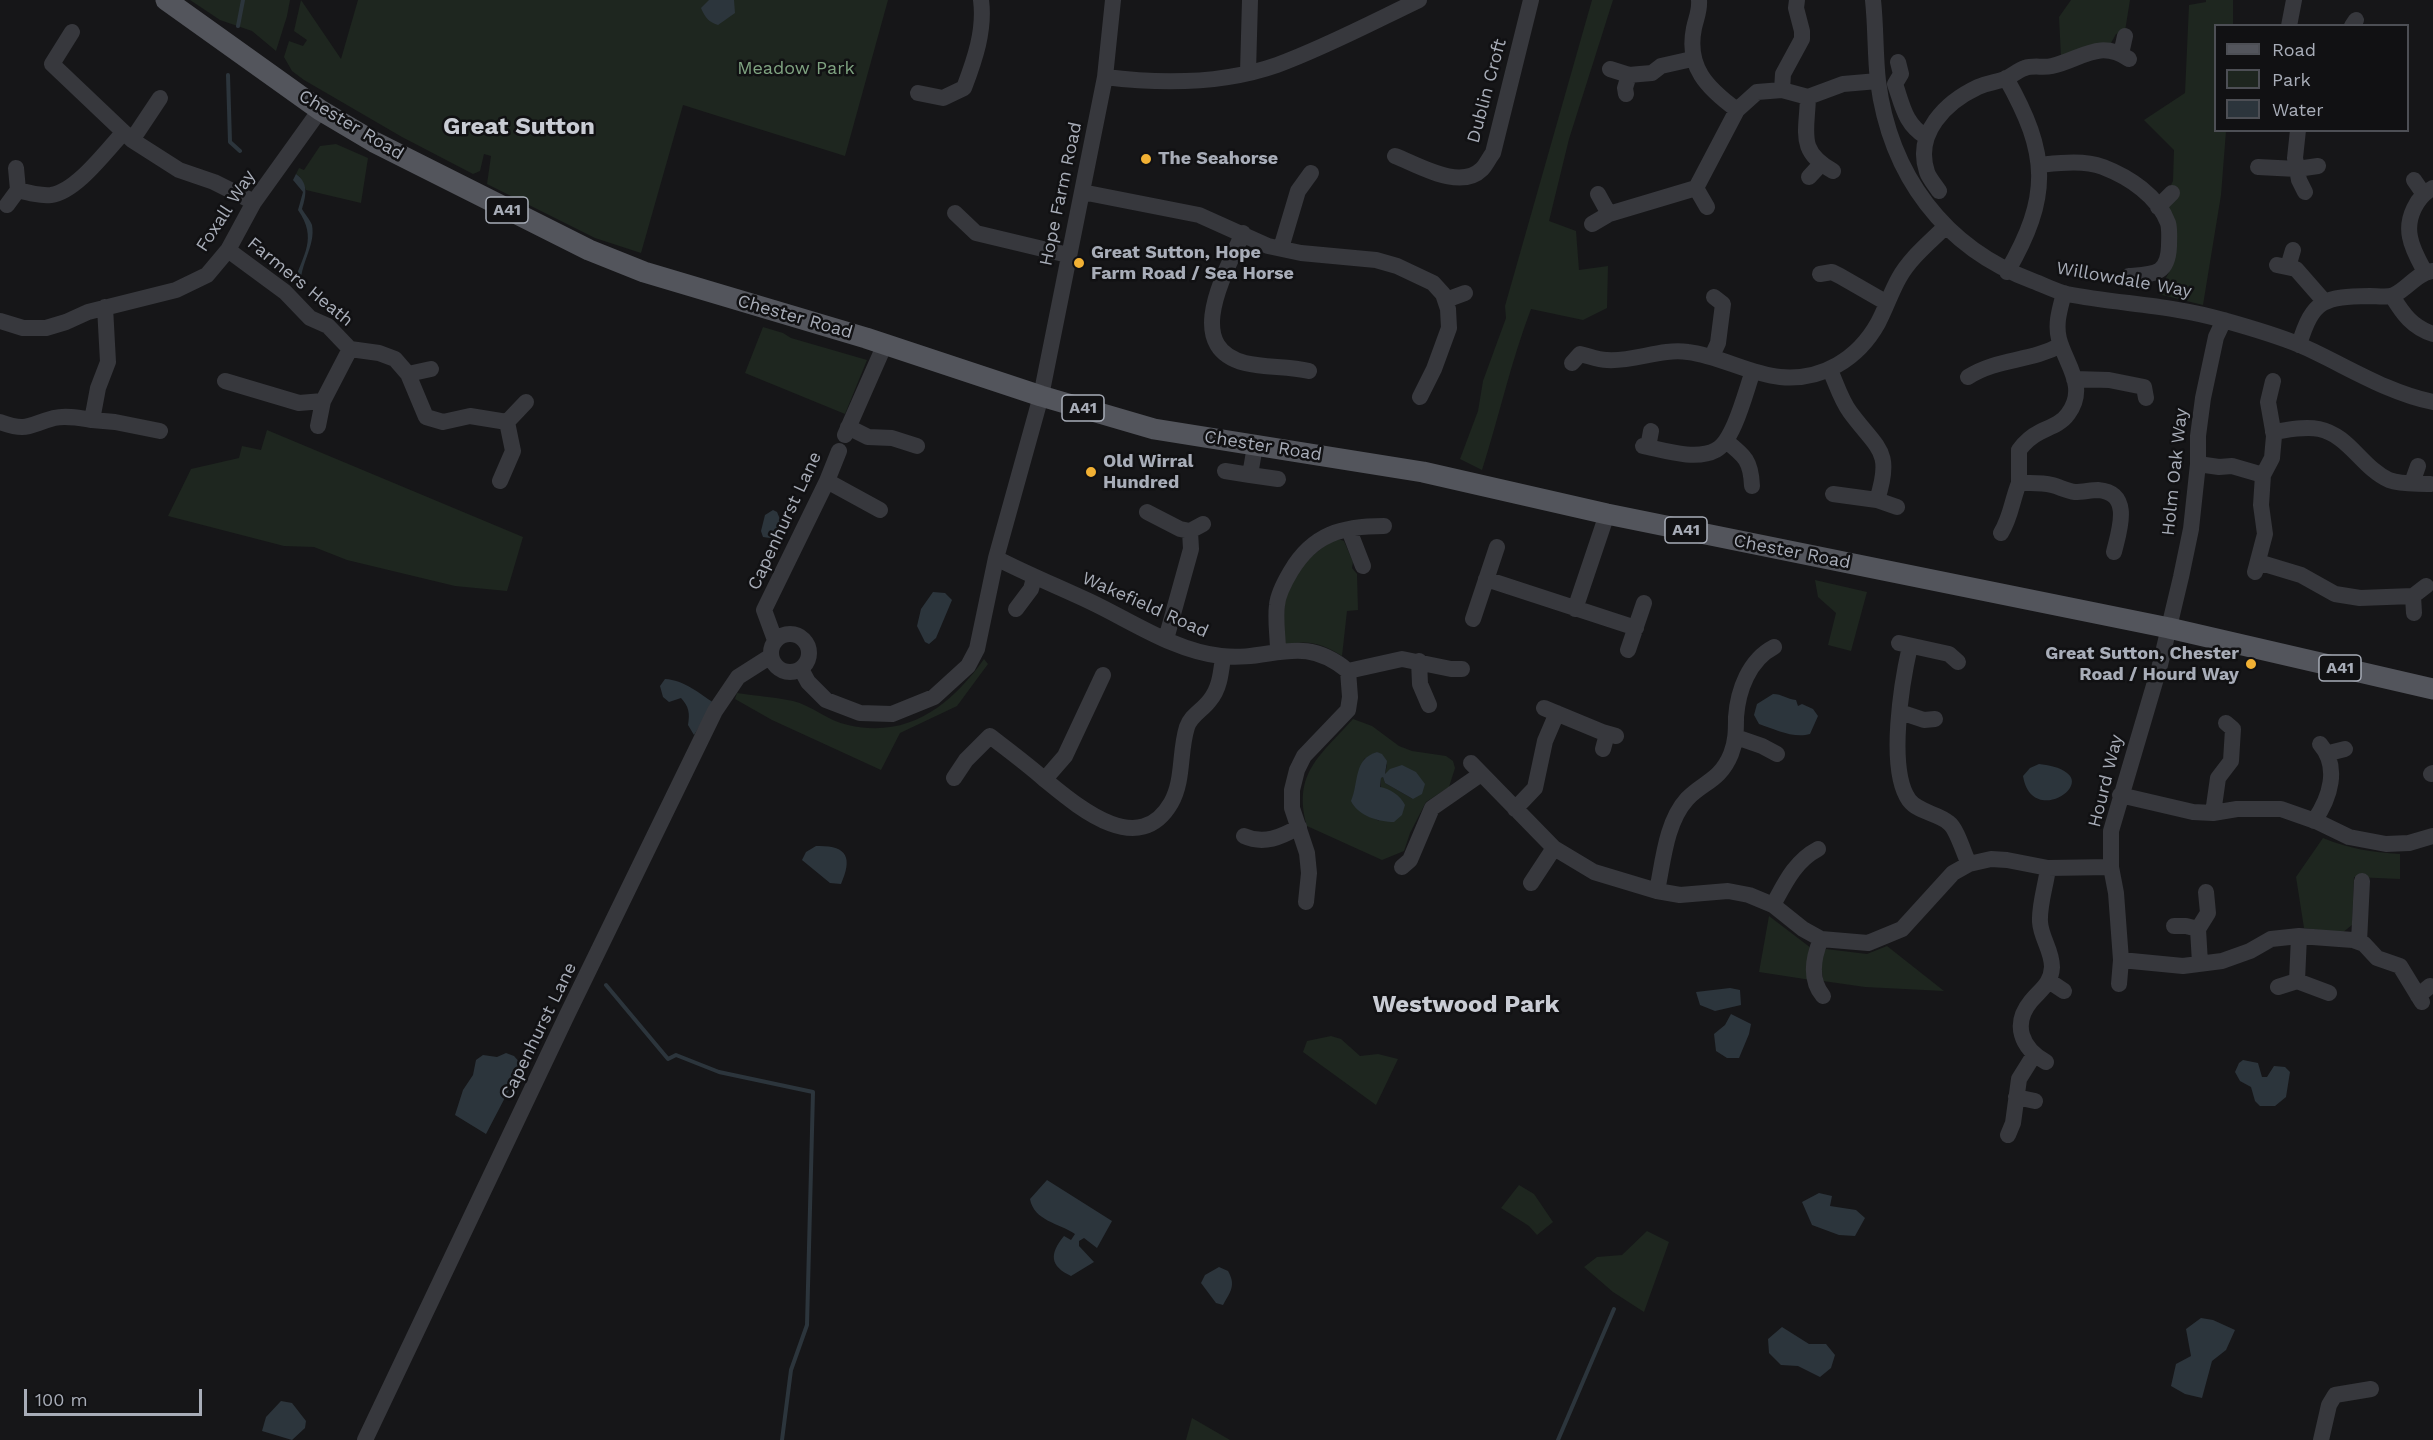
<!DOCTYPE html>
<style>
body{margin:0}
#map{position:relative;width:2433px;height:1440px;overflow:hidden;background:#161618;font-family:"Work Sans",sans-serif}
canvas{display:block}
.legend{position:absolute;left:2214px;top:24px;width:195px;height:108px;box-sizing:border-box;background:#111113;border:2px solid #4d4f55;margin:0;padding:8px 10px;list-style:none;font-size:18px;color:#a8adb8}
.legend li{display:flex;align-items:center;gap:12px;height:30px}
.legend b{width:30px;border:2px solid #4d4f55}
.scale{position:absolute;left:24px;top:1389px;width:178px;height:27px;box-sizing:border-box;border:3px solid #a8adb8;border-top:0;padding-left:8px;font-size:18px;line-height:21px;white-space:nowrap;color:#a8adb8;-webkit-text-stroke:4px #111113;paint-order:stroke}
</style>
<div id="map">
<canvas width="2433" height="1440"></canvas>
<ul class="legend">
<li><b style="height:8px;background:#53555c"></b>Road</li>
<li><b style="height:16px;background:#1e261f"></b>Park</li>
<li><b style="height:16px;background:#2c353c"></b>Water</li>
</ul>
<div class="scale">100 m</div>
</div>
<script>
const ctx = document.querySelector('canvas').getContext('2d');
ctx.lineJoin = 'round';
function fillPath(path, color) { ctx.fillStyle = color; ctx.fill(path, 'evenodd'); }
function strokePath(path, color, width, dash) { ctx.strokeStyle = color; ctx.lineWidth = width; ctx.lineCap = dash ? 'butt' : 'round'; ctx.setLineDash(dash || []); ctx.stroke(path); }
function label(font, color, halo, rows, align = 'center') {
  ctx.font = font + ' "Work Sans",sans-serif'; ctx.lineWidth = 5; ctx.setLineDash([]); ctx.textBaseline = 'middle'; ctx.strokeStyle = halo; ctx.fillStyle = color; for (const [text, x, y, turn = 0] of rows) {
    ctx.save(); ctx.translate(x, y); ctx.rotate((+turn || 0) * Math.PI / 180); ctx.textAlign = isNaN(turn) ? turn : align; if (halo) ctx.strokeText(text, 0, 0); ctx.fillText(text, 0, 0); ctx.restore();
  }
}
const green = new Path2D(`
 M190,0h100l-3,16 -11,35 -24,-20 -32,-11z
 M301,0l40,59 17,-59h530l-43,156 -162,-51 -42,148 -46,-15 -108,-54 4,-28 -7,-2 -4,17 -7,3 -71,-37 -98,-57 -12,-9 -8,-14 5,-16 14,5 4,-6 -13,-9z
 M1592,0h21l-44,139 -20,82 27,10 3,39 29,-4 -1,42 -24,12 -52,-11c-20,52 -32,108 -49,161l-22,-11 18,-48 5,-30 23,-63 -1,-12z
 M2071,0h59l-5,31 -9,3 -5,9 -50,14 -2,-40z
 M2206,0h27v25l-17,1v104l10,1 -5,64 -18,110 -45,-11 11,-22 -1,-64 10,-16 -7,-7 2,-4 1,-31 -30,-30 41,-27 4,-88 17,-3z
 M336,144l32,14 -7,45 -55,-13 -6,-13 -4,-3 3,-6 5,2 16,-24z
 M763,327l20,6 8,5 76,22 -22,54 -100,-41z
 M267,430l256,107 -16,54 -52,-5 -108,-26 -33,-13 -30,-1 -116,-30 23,-47 48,-11 3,-12 19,4z
 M1335,538l9,3 9,21 -1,6 5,6 1,36 -11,1 -5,45c-19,-12 -34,-17 -57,-11 -3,-62 1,-70 50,-107z
 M1815,580l52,12 -16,59 -23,-6 8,-32 -18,-16z
 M984,659l4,5 -31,42 -57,27 -19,37 -109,-50 -37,-21 2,-6c19,3 38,4 56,8 18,4 35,20 55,24 61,14 103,-20 136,-66z
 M1353,719l19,7 27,20 13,5 34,5 7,5 2,7 -6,19 -23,15 -16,31 -6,18 -22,9 -75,-34c-15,-53 14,-71 46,-107zM1377,752l10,13 -2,9 28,25 -28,-16 -2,-6 -2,1 -2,43 -25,-15 -1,-8 11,-39z
 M2323,838c26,11 49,14 77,16v25l-46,-2 -2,48 -10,8 -38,-5 -8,-51z
 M1769,916l42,32v32l-52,-8z
 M1887,946l57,45 -79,-4 -42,-6c0,-11 -5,-23 3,-32l41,5z
 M1331,1036l10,3 19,17 18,-2 20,5 -22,46 -73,-53 4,-11z
 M1519,1185l15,9 19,28 -16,13 -8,-9 -28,-18z
 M1647,1231l22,11 -25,70 -31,-20 -29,-25 13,-10 25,-2z
 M1192,1418l38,22h-44z`);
const water = new Path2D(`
 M709,0h25l1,13 -17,12c-10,-3 -13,-8 -17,-17z
 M296,174c13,9 10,22 6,35 3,5 8,11 10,16 4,21 -13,40 -11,61l-2,3 -4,-2 -1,-4c9,-29 24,-44 4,-73l5,-18 -10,-12z
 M773,510l4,2 5,12 -3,8 -9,6 -7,-1 -2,-6 4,-16z
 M933,592l12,1 7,7 -16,38 -7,6 -4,-2 -8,-16 4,-17z
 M665,679c19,1 34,14 49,24l-20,32 -6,-10c2,-12 1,-18 -7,-27l-12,4 -6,-5 -3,-11z
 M1773,694c9,0 14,5 23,6l2,6 4,-2 11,5 5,7 -8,18c-16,5 -36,-5 -51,-10l-5,-9 3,-11z
 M1377,752l5,2 5,7 -2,13 5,-5 12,-4 14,7 9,12 -3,10 -9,5 -28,-16 -2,-6 -2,1 -1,9c9,1 21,9 25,18l-3,10 -8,7c-15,0 -36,-6 -43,-21 8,-18 2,-42 26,-49z
 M2039,764c9,1 21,3 28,9 22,16 -36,51 -44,3l7,-8z
 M816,846c31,-1 37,11 25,38l-11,-1 -28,-23 4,-8z
 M1730,988l10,2 1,15 -26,6 -15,-6 -4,-13z
 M1731,1014l20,10 -2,10 -10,24h-12l-11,-7 -2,-17 11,-9z
 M506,1053l8,3 8,9 -36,69 -31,-19 8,-25 10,-15 3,-15 7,-5 14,2z
 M2243,1060l15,3 4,14h5l7,-11 11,1 5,5 -4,25 -11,9h-15l-5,-5 -4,-14 -11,-6 -5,-9 4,-9z
 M1047,1180l65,41 -15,27 -13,-10 -5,3v5l15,16 -23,14c-21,-10 -22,-22 -7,-40l7,4 4,-6c-16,-11 -41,-13 -45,-35z
 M1819,1193l13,3 -2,10 26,4 9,8 -10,18 -16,-1 -27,-10 -10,-23z
 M1219,1267l9,4c8,14 3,20 -5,34l-7,-2 -15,-20 4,-8z
 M2201,1318l12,2 22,10 -9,20 -14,11 -10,37 -17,-4 -14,-8 5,-22 15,-8 -5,-27z
 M1782,1327l27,17h17l9,11 -4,13 -11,9 -22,-11 -17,-1 -12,-12 -1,-14z
 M281,1401l11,2 14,18 -1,7 -13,12 -30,-9 4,-14z`);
const stream = new Path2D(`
 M238,26l5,-26
 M228,75l2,67 10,9
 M606,985l62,74 8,-4 43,17 94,20 -6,233 -16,45 -9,70
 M1558,1440l56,-131`);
const minor = new Path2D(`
 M1699,0c1,11 -3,18 -5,28 -8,39 13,60 43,82
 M1873,0c3,27 2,55 5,81 12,94 66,167 155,200 11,4 22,10 34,13 51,10 105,11 156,26 25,7 53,15 77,25 45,20 85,47 133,57
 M2289,26l5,-26
 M2352,26l4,-6
 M72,32l-20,32 80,76 47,30 35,12 40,20
 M2121,54l4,-18
 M1898,62l3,12 -6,10c8,23 10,40 31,53
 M1610,69l19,6 11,-1 12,-1 9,-7 31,-7
 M1248,72l2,-72
 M1105,77c56,7 118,7 172,-12 49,-18 96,-43 142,-65
 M2006,78c43,76 45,118 1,194
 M1782,90l1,-16 19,-35v-8l-6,-23 1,-8
 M918,93l25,5 21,-10c11,-29 21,-58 17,-88
 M1626,94l-1,-6 4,-13
 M1808,97c-1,36 -11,54 25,74
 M2298,130l-3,28 4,22 6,12
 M132,140l28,-42
 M1395,156c24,9 65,35 87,13 4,-4 7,-11 11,-16l38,-153
 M2039,165c21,-2 44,-5 64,2 26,10 55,29 65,56 2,7 1,16 1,23 -1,29 -15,28 -40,30
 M2258,167l39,2 21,-3
 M16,168l2,22
 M1809,177l12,-13
 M2414,180l9,13
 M1939,191c-4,-6 -10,-13 -12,-19 -13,-39 19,-70 51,-85 9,-4 18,-5 27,-8 7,-3 13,-9 20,-11 8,-3 18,0 27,-2 30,-7 47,-27 77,-7
 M1082,192l117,23 69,31 33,7 75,7 21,6 36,17 10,11 5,15 1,19 -15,41 -14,28
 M1598,194l11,20
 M7,205l11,-15c11,3 22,6 33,5 25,-3 55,-44 72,-62
 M1707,207l-11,-19 41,-78 20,-18 25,-2 26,7 35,-13 35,-3
 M2158,207l14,-14
 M955,213l21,20 92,22
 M1592,224l17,-10 87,-26
 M1243,233c-16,37 -62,114 2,130 21,5 43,3 64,8
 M1281,248l17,-57 13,-18
 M228,250l57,42 25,26 18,8 22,23 29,4 16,6 13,15 18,43 17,5 27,-6 37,6 6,29 -13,30
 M2277,265l19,4 28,32
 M2288,267l5,-17
 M2425,272c-6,-11 -13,-23 -15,-35 -4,-19 7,-41 23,-49
 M1820,274l12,-2 8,4 47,27
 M2392,296c11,18 20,31 41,38
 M1446,300l19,-7
 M105,307l3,55 -10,26 -6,32 23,2 45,9
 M0,321l23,7h23l20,-6 22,-10 88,-22 31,-15 21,-25 26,-48 66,-92
 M2299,345c14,-47 26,-48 71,-49 7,0 18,2 24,-1 14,-7 23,-22 39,-24
 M1712,356l6,-13 5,-39 -9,-7
 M1572,363l8,-9c9,2 18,6 27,6 27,2 54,-12 81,-8 32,4 61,22 92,25 42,4 78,-18 98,-54 8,-15 13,-31 21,-45 11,-20 30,-35 46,-51
 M1830,370c6,13 11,30 20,42 28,38 43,38 27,88
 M408,374l23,-5
 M1968,377c30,-19 62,-15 93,-32
 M2074,379l35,1 35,7 2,11
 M225,381l74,22 24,-2 27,-52
 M0,422c28,10 28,3 54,-4 12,-3 26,0 38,2
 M507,422l19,-20
 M318,426l5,-25
 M848,427l20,10 24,1 25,8
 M2273,432c15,-2 31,-6 46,-3 30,6 43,39 70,51 13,5 28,3 41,4
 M845,435l40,-91
 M1726,441c19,15 25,20 26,45
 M1255,446l-5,29 28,4
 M1643,446c20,4 53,15 73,4 18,-9 30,-60 37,-79
 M1648,447l3,-16
 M2198,464l21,3 13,-1 31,9
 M1225,471l25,4
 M827,481l53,29
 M2019,483v-33c6,-8 13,-14 21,-18 10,-5 21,-8 28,-18 20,-27 -2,-49 -9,-75 -4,-16 1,-30 5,-46
 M2019,483c12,0 22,-1 33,2 8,2 15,6 23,7 8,0 16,-2 23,-2 35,3 21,41 16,62
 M2412,483l6,-17
 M1833,494l44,6 20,7
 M1147,512l33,17 10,2 13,-7
 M1349,530l14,36
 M2001,533c10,-16 11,-33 18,-50
 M996,558c31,16 63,29 95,44 42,20 84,49 130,54 50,6 81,-24 127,15l2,26 -2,13 -44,46 -7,14 -5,20v18l15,45 2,20 -3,29
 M2258,562l43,13 34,19 25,4 53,-2 13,-10
 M2255,572l10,-38 -4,-29 2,-30 9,-17 2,-22 -6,-34 5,-21
 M1486,579l150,49
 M2413,596l1,17
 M1016,609l15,-20 3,-11
 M1575,609l32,-95
 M1473,619l24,-72
 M771 653a19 19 0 1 1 38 0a19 19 0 1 1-38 0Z
 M1166,639l25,-90 -1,-18
 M775,640l-11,-30 63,-129 12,-30
 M1899,643l50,11 9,8
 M1910,646c-8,35 -23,123 -1,154 10,13 29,13 40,23 8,6 15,31 20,41
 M1628,650l16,-47
 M1278,651c0,-14 -3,-31 -1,-46 1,-11 8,-24 14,-34 22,-37 51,-45 93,-45
 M1419,661l1,23 9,21
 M801,669l7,13 18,18 34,13 32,1 42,-17 34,-31 9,-17 19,-91 45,-162 64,-319 8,-77
 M1348,671l54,-12 49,10h11
 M1544,708l58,24 14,4
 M1900,712l24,8 11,-1
 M1736,737l26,9 15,8
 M1603,749l4,-15
 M2329,753l16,-4
 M1471,763l83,85 40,24 63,19 23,4 48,-4 21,4 24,10 30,24 18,10 47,4 34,-14 51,-56 16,-9 22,-5 16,1 41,8 63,-1
 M2431,774l2,-1
 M954,778l12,-18 24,-24c18,14 37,28 54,43 32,26 94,81 127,24 13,-23 8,-51 16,-76 4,-12 16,-17 23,-27 10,-12 11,-28 13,-43
 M1045,779l20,-23 38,-81
 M2120,795l73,17 20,1 24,-4h44l37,13 31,15 37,7 23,-1 24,-7
 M1515,809l20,-21 10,-47 12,-28
 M2213,813l5,-35 13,-17 2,-32 -7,-6
 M2314,821c16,-23 26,-54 6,-77
 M1244,836c20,9 37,1 55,-9
 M1402,867l8,-7 22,-52 49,-34
 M1531,883l23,-35
 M1657,891c6,-29 9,-69 30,-92 16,-17 33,-18 44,-45 5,-12 5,-24 5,-37 2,-27 13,-57 38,-70
 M1773,905c12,-22 22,-44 45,-56
 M2174,926h12l12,3 2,34
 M2198,929l10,-16 -2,-21
 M1821,939c-8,19 -12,40 2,57
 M2359,942l3,-61
 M2121,960l62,6 39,-5 28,-10 21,-12 28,-3 54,4 11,4 13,14 23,8 22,36
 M2049,981l15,10
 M2297,981l32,12
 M2119,984l2,-24 -5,-67 -5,-26v-36l49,-166 21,-88 10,-48 7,-65v-28l5,-38 13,-61 8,-17
 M2278,987l19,-6 2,-45
 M2418,996l12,-10
 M2046,1062c-25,-14 -34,-38 -15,-61 10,-12 20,-17 21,-34 0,-17 -11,-29 -12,-45 -1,-17 6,-37 8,-54
 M2016,1097l19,4
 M2008,1135l5,-12 6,-44 15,-24
 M365,1440l202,-425 148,-304 23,-34 33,-21
 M2321,1440l8,-35 6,-10 36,-6`);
const major = new Path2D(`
 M166,0l154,110 54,32 215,108 55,22 222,66 175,58 113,33 269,43 184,42 562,114 264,61`);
const markers = [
 [1146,159,6,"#f2b134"],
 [1079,263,6,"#f2b134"],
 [1091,472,6,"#f2b134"],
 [2251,664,6,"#f2b134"]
];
const shields = [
 [507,210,42],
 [1083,408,42],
 [1686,530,42],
 [2340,668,42]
];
const shieldNames = [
 ["A41",507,210],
 ["A41",1083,408],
 ["A41",1686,530],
 ["A41",2340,668]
];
const parkNames = [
 ["Meadow Park",796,69]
];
const streetNames = [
 ["Dublin Croft",1487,91,-75],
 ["Chester Road",351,125,31],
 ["Hope Farm Road",1061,194,-78],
 ["Foxall Way",226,211,-57],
 ["Willowdale Way",2124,280,10],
 ["Farmers Heath",300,282,39],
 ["Chester Road",795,317,16],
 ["Chester Road",1263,446,9],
 ["Holm Oak Way",2175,472,-84],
 ["Capenhurst Lane",785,521,-65],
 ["Chester Road",1792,552,11],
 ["Wakefield Road",1145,605,24],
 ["Hourd Way",2106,781,-76],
 ["Capenhurst Lane",539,1031,-64]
];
const poiNames = [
 ["The Seahorse",1158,159],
 ["Great Sutton, Hope",1091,253],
 ["Farm Road / Sea Horse",1091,274],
 ["Old Wirral",1103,462],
 ["Hundred",1103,483],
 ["Great Sutton, Chester",2239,654,"right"],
 ["Road / Hourd Way",2239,675,"right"]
];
const districtNames = [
 ["Great Sutton",519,127],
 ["Westwood Park",1466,1005]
];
fillPath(green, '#1e261f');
fillPath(water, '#2c353c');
strokePath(stream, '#2c353c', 4);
strokePath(minor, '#37383d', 16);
strokePath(major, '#53555c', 21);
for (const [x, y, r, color] of markers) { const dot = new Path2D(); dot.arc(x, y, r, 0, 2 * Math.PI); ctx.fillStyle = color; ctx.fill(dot); strokePath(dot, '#111113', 2); }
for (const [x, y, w] of shields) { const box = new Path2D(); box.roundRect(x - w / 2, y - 13, w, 26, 4.5); ctx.fillStyle = '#111113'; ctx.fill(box); strokePath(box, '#a8adb8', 1.5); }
label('bold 16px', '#a8adb8', null, shieldNames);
label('18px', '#7fa381', '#111113', parkNames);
label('18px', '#a8adb8', '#111113', streetNames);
label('bold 18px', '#a8adb8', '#111113', poiNames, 'left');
label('bold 24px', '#c9ccd4', '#111113', districtNames);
</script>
